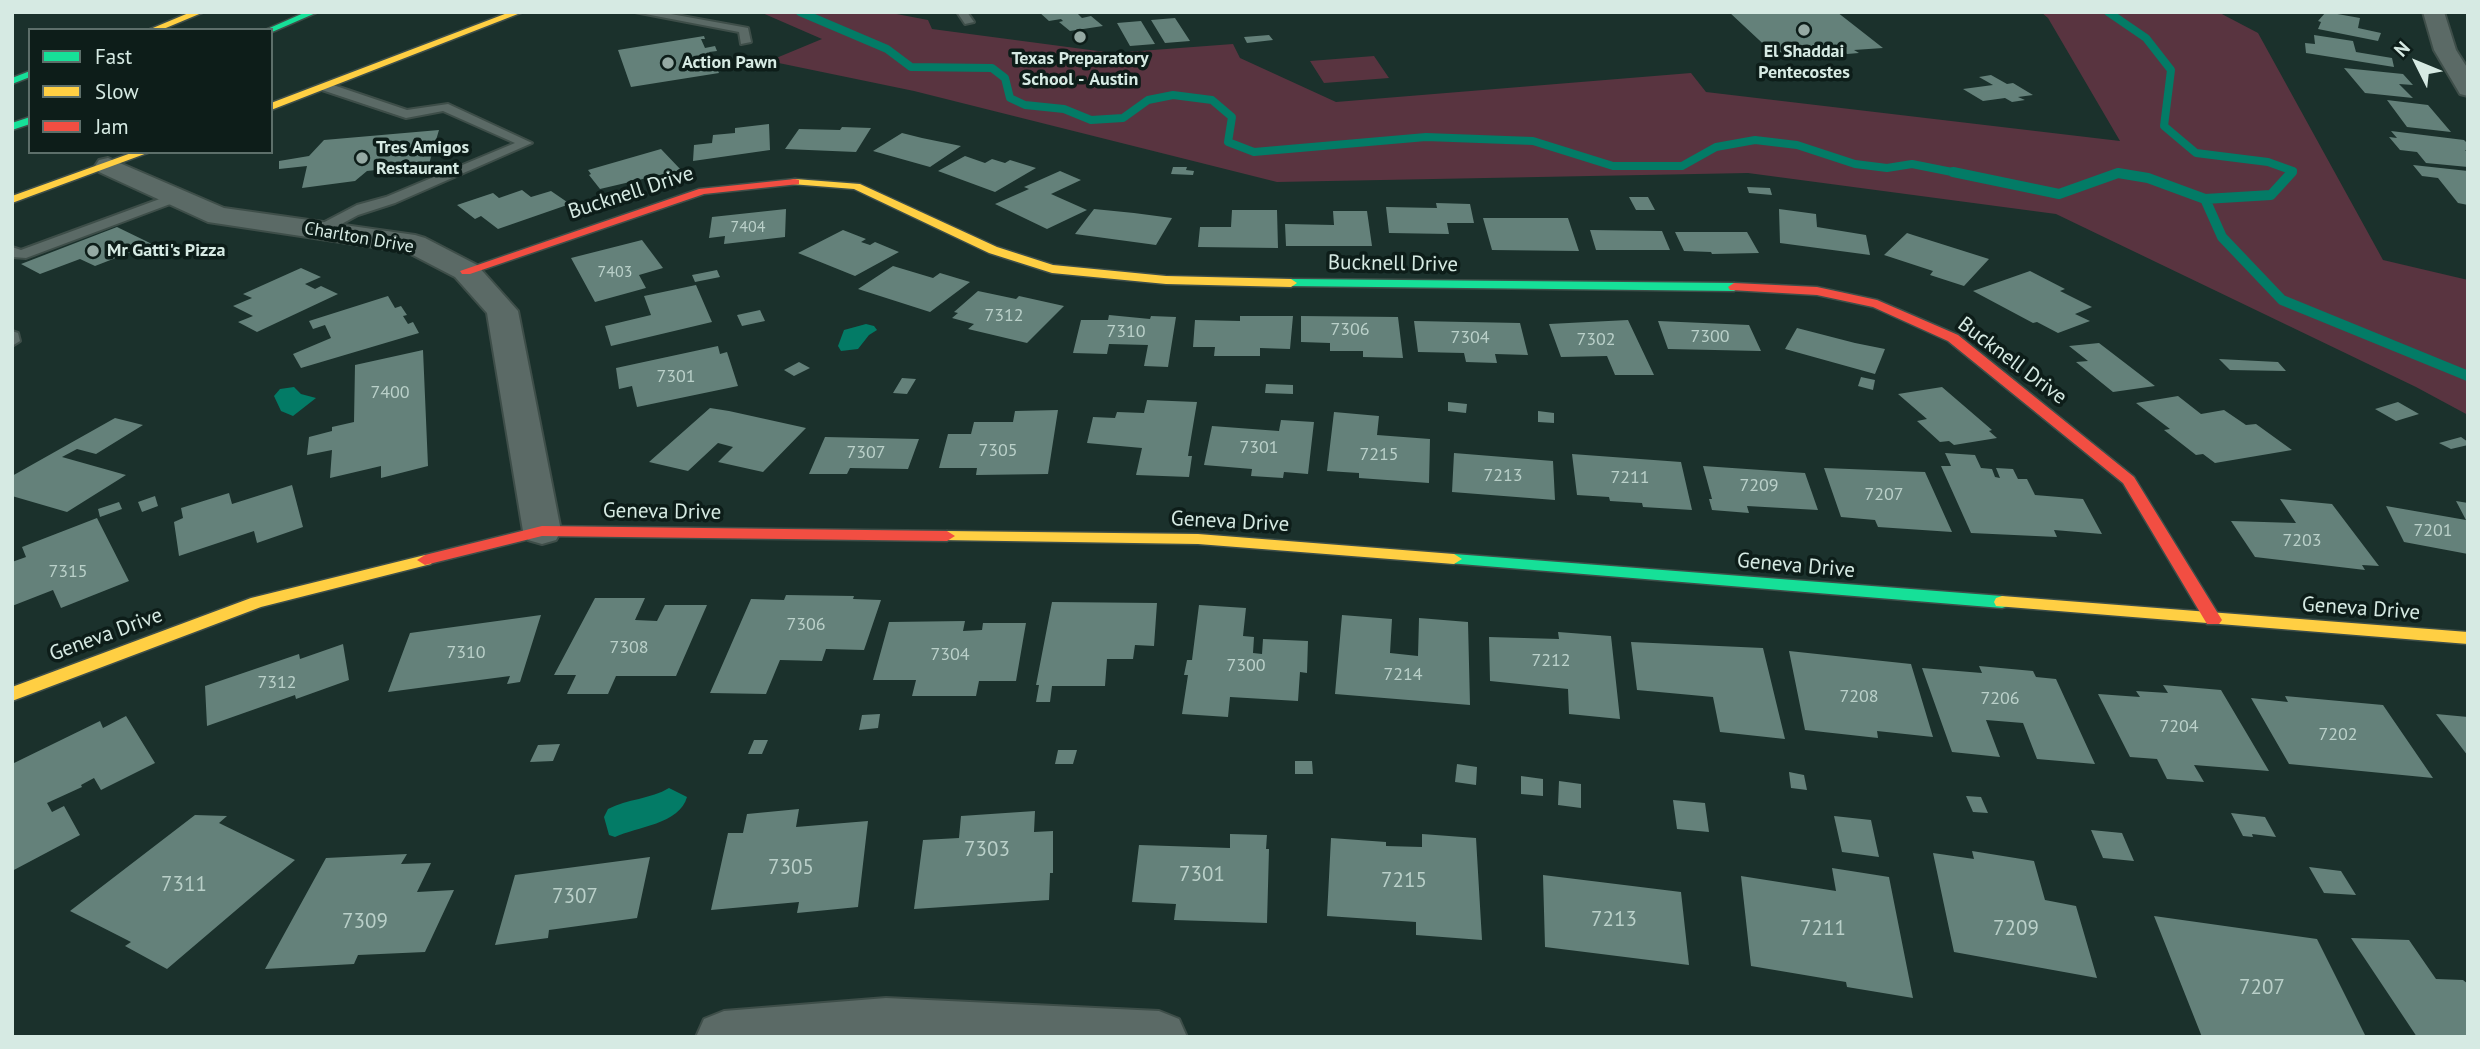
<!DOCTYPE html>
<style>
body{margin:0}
#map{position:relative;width:2480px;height:1049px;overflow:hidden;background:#1b312c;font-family:"PT Sans",sans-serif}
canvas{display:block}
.frame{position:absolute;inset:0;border:14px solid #d6eae3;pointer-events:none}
.legend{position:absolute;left:28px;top:28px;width:245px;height:126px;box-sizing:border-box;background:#0d1d19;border:2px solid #5d6f6a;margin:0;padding:9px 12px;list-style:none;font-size:21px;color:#d6eae3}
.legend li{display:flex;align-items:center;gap:14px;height:35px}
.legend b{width:35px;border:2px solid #5d6f6a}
.north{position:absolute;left:2382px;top:28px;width:70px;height:70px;-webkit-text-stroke:5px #0d1d19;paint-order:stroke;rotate:313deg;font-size:19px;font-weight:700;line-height:28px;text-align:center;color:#d6eae3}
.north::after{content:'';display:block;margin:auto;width:24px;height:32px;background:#d6eae3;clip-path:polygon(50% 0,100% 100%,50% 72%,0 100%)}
</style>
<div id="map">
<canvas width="2480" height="1049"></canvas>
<div class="frame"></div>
<ul class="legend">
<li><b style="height:9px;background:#16e098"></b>Fast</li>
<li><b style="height:9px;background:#ffcf43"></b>Slow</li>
<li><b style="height:9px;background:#f24e42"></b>Jam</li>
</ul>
<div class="north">N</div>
</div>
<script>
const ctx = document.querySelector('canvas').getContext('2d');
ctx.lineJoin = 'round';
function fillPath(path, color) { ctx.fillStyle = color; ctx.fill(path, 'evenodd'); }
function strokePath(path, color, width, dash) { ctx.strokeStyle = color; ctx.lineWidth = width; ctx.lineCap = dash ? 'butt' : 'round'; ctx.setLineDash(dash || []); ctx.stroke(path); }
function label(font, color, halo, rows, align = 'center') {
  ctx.font = font + ' "PT Sans",sans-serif'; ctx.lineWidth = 7; ctx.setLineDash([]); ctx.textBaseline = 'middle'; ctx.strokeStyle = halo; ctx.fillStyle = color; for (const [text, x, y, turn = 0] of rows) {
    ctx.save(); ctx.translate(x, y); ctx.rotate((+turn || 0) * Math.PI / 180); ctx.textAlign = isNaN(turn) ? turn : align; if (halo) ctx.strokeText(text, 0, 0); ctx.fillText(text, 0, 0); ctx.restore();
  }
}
const green = new Path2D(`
 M760,12h126l42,8 4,9 181,24 120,-9 7,14 96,44 355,-29 15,19 414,49 -72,-123 -7,-6h177l40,21 125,227 85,20v135l-52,-28 -360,-173 -308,-41 -471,9 -363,-91 -145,-30 53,-22z
 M1374,56l15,22 -65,5 -14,-22z`);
const water = new Path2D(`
 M866,324l8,2 3,4 -8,5 -11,14 -17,2 -3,-5 6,-16z
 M294,387l7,7 15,4 -23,18 -12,-5 -7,-15 6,-7z
 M669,788l18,9c-7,27 -51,30 -72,40l-6,-2 -5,-18 4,-8c19,-10 43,-10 61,-21z`);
const streamFar1 = new Path2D(`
 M800,12l87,37 24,18 81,1 13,10 5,20 15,7 39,4 27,11 32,-2 25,-18 25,-5 39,5 20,17 -4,25 26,10 172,-15 107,4 80,25h69l34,-19 39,-7 42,5 58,19 32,4 25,-4 50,10
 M2108,12l38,26 25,32 -7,56 32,27 72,9 25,9 -3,3
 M2115,174h10`);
const stream = new Path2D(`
 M1953,172l106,22 59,-21 30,5 57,21
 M2292,172l-21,23 -66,4 17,38 60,63 186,76`);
const building = new Path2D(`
 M1039,12h37l6,6 9,-2 12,10 -33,5 -11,-9 4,-1 -2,-2 -12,2z
 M1729,12h108l46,36 -29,2 5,3 -12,1 -5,-4 -37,2 4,3h-13l-4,-3 -19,1z
 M2326,12l34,6 -2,10 23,5 -3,8 -60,-12 3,-7 -3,-1z
 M1175,18l15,23 -25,2 -14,-23z
 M1141,21l14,23 -25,2 -13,-23z
 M1269,35l4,5 -26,3 -3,-6z
 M2314,35l39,6 3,11 36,6 2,9 -88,-14 -1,-10 10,1z
 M704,36l1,3h-4l4,9 10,-2 2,5 -8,1 10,21 -88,14 -13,-37z
 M2344,68l59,6 10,11 -14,-1 14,14 -48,-5z
 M1991,75l16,9 6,-1 20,12 -15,2 7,3 -13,2 -7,-4 -22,3 -20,-12 30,-4 -14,-8z
 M2387,100l41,5 23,27 -44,-5z
 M769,124l1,26 -77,11 1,-16 18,-2 1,-8 22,-2v-5z
 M842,127l29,1 -15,24 -71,-3 14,-20 41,1z
 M439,130l-10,34 -62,7 -12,10 -53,7 5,-22 -28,3v-8l30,-5 15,-16z
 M2391,131l73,9 4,4v6h-3l3,3v14l-42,-4 -9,-11 -17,-2 -11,-13 8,1z
 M902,133l20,5 39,8 -31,21 -57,-16z
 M661,149l20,21 -81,19 -11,-14 2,-1 -3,-4z
 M965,156l20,7 7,-4 13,4 5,-3 26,8 -41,24 -57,-21z
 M2413,165l55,6v34l-10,-2 -20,-25 -16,-2z
 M1173,167h14l-1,3 8,1 -1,4 -22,-1z
 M1060,171l21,9 -30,14 36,16 -40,19 -52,-25 34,-15 -5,-2z
 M1747,187l23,1 2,7 -23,-2z
 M522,190l9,7 20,-6 19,13 -72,25 -17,-13 -6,3 -18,-14 36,-12 6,5z
 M1629,197h19l7,13h-19z
 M1436,203l34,1 4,19h-27l2,11 -60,-1 -3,-26 51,1z
 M786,209l-1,28 -61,7 1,-8 -16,2 3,-21z
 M1094,209l40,4 38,5 -16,27 -81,-11z
 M1779,209l37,5 1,13 49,8 4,20 -90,-12z
 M1232,210h45l1,38 -80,-1 2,-20h31z
 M1333,211h34l5,35h-86l-1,-22 49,1z
 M1483,218h85l11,33 -87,-1z
 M117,227l35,17 -57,22 -15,-7 -40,15 -19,-10z
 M843,230l23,9 -5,3 9,3 5,-3 24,10 -44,24 -57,-23z
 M1590,230l72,1 8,19h-74z
 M1675,232h72l12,21 -47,1 -1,-2 -27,-1z
 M1907,233l6,2 76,24 -25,27 -34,-11 3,-4 -49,-16z
 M642,240l21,28 -24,7 7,13 -51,14 -24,-44z
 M893,266l40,12 7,-5 30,9 -40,30 -72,-23z
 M301,268l20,9 -16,7 10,5 6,-3 17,8 -81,38 -19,-10 15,-6 -20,-10 19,-8 -9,-4z
 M717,270l3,7 -25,5 -3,-7z
 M2030,271l35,18 -5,2 32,16 -17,7 15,7 -32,12 -21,-11 -4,1 -60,-32z
 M696,285l16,37 -101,24 -6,-20 46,-11 -7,-19z
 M978,291l38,8 3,-3 45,10 -37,37 -59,-14 6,-5 -22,-6 6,-5 -4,-1z
 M388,296l7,12 6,-2 6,9 -4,1 5,8 5,-2 6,11 -118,35 -8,-14 38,-16 -6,-13 -12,4 -4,-8z
 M760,310l5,11 -23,5 -5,-11z
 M1109,315l41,4 1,-3 25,1 -8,50 -24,-1 4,-21 -39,-1 -2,10 -34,-1 8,-33h27z
 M1240,316h53l-3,33 -30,-1v8h-46l1,-9h-22l2,-27 45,1z
 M1301,316l97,1 5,41 -40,-1v-6h-33v-8l-29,-1z
 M1628,320l26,55h-39l-8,-19 -46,1 -12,-33z
 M1414,321l106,2 8,32 -33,-1 2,9 -31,-1 -2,-9 -46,-1z
 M1658,321l91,4 12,26 -93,-2z
 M1797,328l58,15 30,6 -10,25 -90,-25z
 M2099,343l56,43 -42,6 -37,-30 12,-1 -19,-15z
 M718,346l2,8 7,-2 11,34 -101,21 -5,-21 -13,3 -3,-21z
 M423,350l5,116 -47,12v-12l-51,12 2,-28 -25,5 2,-18 23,-6v-4l22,-5 1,-57z
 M2219,359l59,3 8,9 -56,-1z
 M799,362l11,6 -16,8 -10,-6z
 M1861,377l14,3 -2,10 -15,-4z
 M902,378l14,1 -9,15 -14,-1z
 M1266,384l27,1v9l-28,-1z
 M1942,387l50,43 -3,1 8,7 -43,7 -5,-4 -9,1 -23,-21 10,-2 -29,-25z
 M2178,396l23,18 23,-4 22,15 10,-1 36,26 -77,13 -12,-9 -7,1 -32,-25 6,-1 -34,-26z
 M1147,400l50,2 -9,54h4l-3,21 -53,-2 6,-27 -55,-5 6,-26 22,1 2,-6 27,1z
 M1448,402l19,2 -1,9 -18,-2z
 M2398,402l21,12 -23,7 -21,-12z
 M710,408l19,3 77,17 -43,44 -45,-10 15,-15 -15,-4 -30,28 -39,-9z
 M1058,410l-10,64 -72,1 1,-7h-38l9,-34h23l3,-12h39l2,-11z
 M1538,411l16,2v10l-16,-1z
 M1334,412l45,4 -2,19 53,4 -1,44 -70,-5v-5l-32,-2z
 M115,418l28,7 -47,29 -19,-5 -15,8 64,18 -59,37 -55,-16v-20z
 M1281,420l33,2 -6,52 -24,-2 -1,6 -32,-2 1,-7 -48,-4 8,-39 67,5z
 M825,437l94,2 -11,30 -58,-1 -3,6h-38z
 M2461,437l7,5v3l-17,4 -12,-6z
 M1454,453l99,8 2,39 -103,-8z
 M1945,453l30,2 6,13 11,1 3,8 5,1 -4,-10 17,1 5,10h9l8,16 48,4 19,35 -48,-4 3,7 -86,-4 -30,-67h10z
 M1572,454l109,8 11,48 -49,-3 -1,-4 -32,-2 -1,-4 -32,-2z
 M1703,466l102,7 13,37 -71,-4 2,7 -37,-3 -3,-11h3z
 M1824,468l101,4 27,60 -74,-5 -3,-7 -34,-3z
 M292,485l11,42 -46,16 -3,-12 -75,25 -5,-34 9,-4 -2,-10 48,-15 3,11z
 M155,496l3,10 -16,6 -4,-10z
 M2280,499l52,5 47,62 -17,-1 3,5 -110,-13 -24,-36 65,2z
 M2456,501l12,2v51l-64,-12 -18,-36 80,14z
 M119,502l3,7 -22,8 -2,-8z
 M97,518l32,63 -68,27 -8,-18 -41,16v-44l14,-5 -4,-10z
 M786,595l68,1 -1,3 28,1 -17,50 -38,-1 -4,12 -42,-1 -14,34 -56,-1 41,-94 33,1z
 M595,598h50l-10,22 22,1 8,-16h42l-31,71h-60l-8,18h-41l9,-19h-22z
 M1052,602l105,1 -3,43 -19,-1 -2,14h-26l-2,27h-53l-2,16h-14l3,-17h-3z
 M1199,605l47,3 -3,28 11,1 -1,16 9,1 1,-15 45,2 -1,32 -7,-1 -2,29 -68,-4 -2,20 -46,-3 6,-39h-4l3,-15h5z
 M541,615l-21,67 -13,2 3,-8 -122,16 22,-59z
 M1342,615l50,4 -2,34 28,3 1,-38 49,4 2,83 -135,-11z
 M965,621l-2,10 19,-1 1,-7h43l-10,58h-37l-3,15h-64l4,-16h-43l16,-58z
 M1558,632l53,4 9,83 -51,-5 -1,-25 -78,-8 -1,-44 70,2z
 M1631,642l132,6 22,91 -65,-7 -7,-35 -76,-7z
 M343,644l6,36 -53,19 -1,-4 -88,31 -2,-40 94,-32 1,5z
 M1789,651l122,13 22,73 -56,-6 1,7 -73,-8z
 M1979,666l54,5 3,6 20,2 39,85 -58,-5 -14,-36 -37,-3 14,37 -48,-5 -30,-84 60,5z
 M2163,685l58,5 48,81 -75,-6 10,17 -37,-3 -10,-20 -27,-2 -32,-63 42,3 -4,-6 32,2z
 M2285,696l98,9 50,73 -144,-14 -38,-66 37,4z
 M880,714l-2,14 -19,2 3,-15z
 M2436,714l32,3v39z
 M126,716l29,47 -54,27 -7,-12 -13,7 1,2 -35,16 5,9 12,-6 16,29 -68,36v-107l88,-43 3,7z
 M754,740h14l-6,14h-14z
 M560,744l-7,17 -23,1 8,-17z
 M1058,750h19l-4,14h-18z
 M1295,761h17l1,13h-18z
 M1457,764l20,3 -1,18 -21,-3z
 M1789,772l15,3 3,15 -16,-2z
 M1521,776l22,3v17l-22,-2z
 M1559,781l22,3v24l-23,-3z
 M1966,796l15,1 7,16 -15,-1z
 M1673,800l32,3 4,29 -32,-3z
 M799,809l-3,18 72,-6 -10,86 -61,6 2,-11 -88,8 17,-77h15l4,-19z
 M1035,811l-1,21 19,-1v42h-3l-1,27 -135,9 9,-69 36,-2 2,-22z
 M2231,813l34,4 11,20 -24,-3 1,3 -10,-1z
 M195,815l32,1 -8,7 76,37 -128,109 -42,-23 6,-4 -61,-31z
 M1834,816l37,4 8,37 -37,-5z
 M2091,830l31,3 12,28 -31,-3z
 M1230,834l37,1 -1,14h3l-2,74 -93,-3 2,-16 -44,-2 7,-57 91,3z
 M1422,834l54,4 6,102 -66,-5v-13l-89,-6 4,-78 55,4v4l36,1z
 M1972,851l62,10 11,39 31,6 21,72 -143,-26 -21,-99 41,6z
 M407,854l-6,10 30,-1 -14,29 37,-2 -29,62 -67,3 -4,9 -89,5 61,-111z
 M650,857l-13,61 -88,12 -1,8 -53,7 20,-70z
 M2309,867l32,4 15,24 -32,-2z
 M1832,868l57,9 24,121 -66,-11 -1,-5 -95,-16 -10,-90 95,15z
 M1543,875l138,17 8,73 -144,-18z
 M2154,916l163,23 49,98h-164z
 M2351,938l58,2 27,39 27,1 5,4v53h-51z`);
const lane = new Path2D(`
 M635,12h25l88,16 3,14 -10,2 -2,-12z
 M957,12h10l7,10 -9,2z
 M322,84h8l77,26 41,-6 84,39 -137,60 -37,12 -33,18h-10v-6l42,-22 29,-8 129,-54 -72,-32 -37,7 -84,-28z
 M176,193l7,4 -2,3 -155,58 -14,-1v-10l9,3z
 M12,331l6,2 2,8 -8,5z`);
const street = new Path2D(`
 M2423,12h21l12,38 12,19v27l-8,-2 -26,-44z
 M108,158l116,50 191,27 10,3 52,27 41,46 43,220 -5,9 -14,4 -14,-4 -5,-9 -36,-218 -32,-36 -48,-25 -199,-30 -109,-50 -4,-6 4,-6z
 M886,998l273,13 20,8 8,18h-491l8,-18 20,-8z`);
const fast = new Path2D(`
 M306,12h12l-46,20 -7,-2z
 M30,71v6l-18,7v-6z
 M30,117v7l-18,6v-7z
 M1291,279l443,4 6,4 -6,4 -447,-5 -2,-3z
 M1454,554l548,42 6,2 2,4 -2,4 -6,2 -554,-45 -2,-4z`);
const slow = new Path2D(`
 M191,12h13l-43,18h-13z
 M510,12h13l-252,98v-7z
 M134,152h16l-138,51v-7z
 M795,179l65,5 137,63 56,18 113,11 125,3 6,4 -6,4 -125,-3 -114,-11 -63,-20 -135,-64 -63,-5v-4z
 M947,531l251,3 256,20 8,5 -8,5 -256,-20 -257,-4 -2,-4z
 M425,555l8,5 -2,4 -170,43 -249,94v-14l239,-89z
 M2002,596l466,36v12l-472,-38 -2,-4 2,-4z`);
const jam = new Path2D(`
 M795,179l4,1v4l-95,10 -234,80h-8l-2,-3 239,-82z
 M1734,283l83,4 60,13 81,35 176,142 88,143 -3,4h-12l-84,-141 -175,-142 -75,-34 -56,-12 -87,-5 -2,-3z
 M542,526l405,5 8,5 -8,5 -405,-5 -117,29 -8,-5 8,-5z`);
const markers = [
 [1804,30,7,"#95a9a3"],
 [1080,37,7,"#95a9a3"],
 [668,63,7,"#95a9a3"],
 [362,158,7,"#95a9a3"],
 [93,251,7,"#95a9a3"]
];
const farNumbernames = [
 ["7404",748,227],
 ["7403",615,272]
];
const farPoinames = [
 ["El Shaddai",1804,52,"center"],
 ["Pentecostes",1804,73,"center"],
 ["Texas Preparatory",1080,59,"center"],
 ["School - Austin",1080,80,"center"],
 ["Action Pawn",682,63],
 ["Tres Amigos",376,148],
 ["Restaurant",376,169],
 ["Mr Gatti's Pizza",107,251]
];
const farStreetnames = [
 ["Charlton Drive",359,238,10]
];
const numberNames = [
 ["7312",1004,316],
 ["7306",1350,330],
 ["7310",1126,332],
 ["7300",1710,337],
 ["7304",1470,338],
 ["7302",1596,340],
 ["7301",676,377],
 ["7400",390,393],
 ["7301",1259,448],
 ["7305",998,451],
 ["7307",866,453],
 ["7215",1379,455],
 ["7213",1503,476],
 ["7211",1630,478],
 ["7209",1759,486],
 ["7207",1884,495],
 ["7201",2433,531],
 ["7203",2302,541],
 ["7315",68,572],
 ["7306",806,625],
 ["7308",629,648],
 ["7310",466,653],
 ["7304",950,655],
 ["7212",1551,661],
 ["7300",1246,666],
 ["7214",1403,675],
 ["7312",277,683],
 ["7208",1859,697],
 ["7206",2000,699],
 ["7204",2179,727],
 ["7202",2338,735]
];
const streetNames = [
 ["Bucknell Drive",631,193,-18],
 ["Bucknell Drive",1393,264,1],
 ["Bucknell Drive",2012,361,37],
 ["Geneva Drive",662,512,1],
 ["Geneva Drive",1230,522,3],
 ["Geneva Drive",1796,566,5],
 ["Geneva Drive",2361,609,4],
 ["Geneva Drive",106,635,-20]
];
const nearNumbernames = [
 ["7303",987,850],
 ["7305",791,868],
 ["7301",1202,875],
 ["7215",1404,881],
 ["7311",184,885],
 ["7307",575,897],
 ["7213",1614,920],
 ["7309",365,922],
 ["7211",1823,929],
 ["7209",2016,929],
 ["7207",2262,988]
];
fillPath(green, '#593440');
fillPath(water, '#037b66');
strokePath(streamFar1, '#037b66', 8);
strokePath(stream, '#037b66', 10);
fillPath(building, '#64817a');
strokePath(lane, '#3e4e49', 4);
strokePath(street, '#3e4e49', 4);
strokePath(fast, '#3e4e49', 3);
strokePath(slow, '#3e4e49', 3);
strokePath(jam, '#3e4e49', 3);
fillPath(lane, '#5b6a66');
fillPath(street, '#5b6a66');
fillPath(fast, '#16e098');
fillPath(slow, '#ffcf43');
fillPath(jam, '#f24e42');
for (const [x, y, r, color] of markers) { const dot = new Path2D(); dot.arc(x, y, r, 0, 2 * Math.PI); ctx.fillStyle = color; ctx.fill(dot); strokePath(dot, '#0d1d19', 2.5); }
label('16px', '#bad0c9', null, farNumbernames);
label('bold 18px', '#d6eae3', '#0d1d19', farPoinames, 'left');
label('18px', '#d6eae3', '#0d1d19', farStreetnames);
label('18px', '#bad0c9', null, numberNames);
label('21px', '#d6eae3', '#0d1d19', streetNames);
label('21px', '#bad0c9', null, nearNumbernames);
</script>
